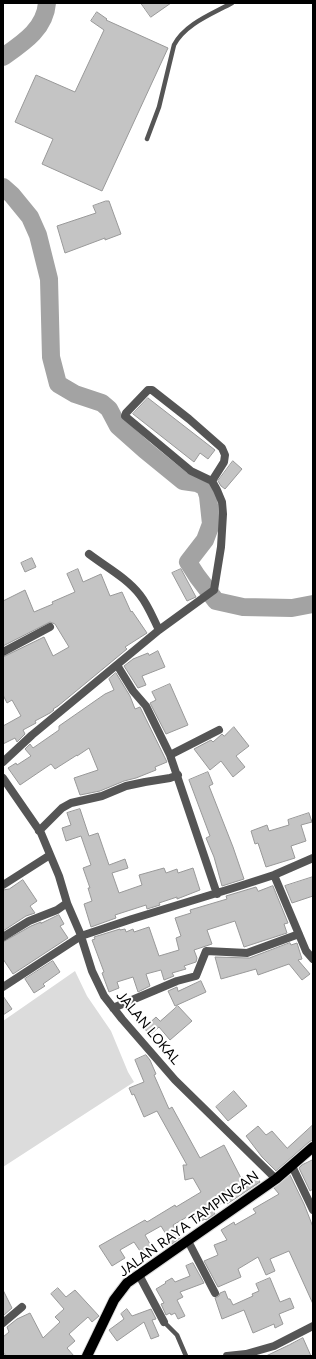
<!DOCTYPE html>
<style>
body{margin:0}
#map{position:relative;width:316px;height:1359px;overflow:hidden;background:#fff;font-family:Figtree,sans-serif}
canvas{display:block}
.frame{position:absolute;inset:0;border:4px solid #000;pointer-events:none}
</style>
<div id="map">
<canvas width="316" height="1359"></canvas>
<div class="frame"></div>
</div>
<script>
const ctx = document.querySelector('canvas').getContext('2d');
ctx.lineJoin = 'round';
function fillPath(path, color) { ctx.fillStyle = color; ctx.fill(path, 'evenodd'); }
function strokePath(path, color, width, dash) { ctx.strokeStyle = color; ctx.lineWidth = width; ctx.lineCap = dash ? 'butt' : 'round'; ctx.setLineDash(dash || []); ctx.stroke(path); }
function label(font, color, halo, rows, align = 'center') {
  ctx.font = font + ' Figtree,sans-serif'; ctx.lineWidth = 4; ctx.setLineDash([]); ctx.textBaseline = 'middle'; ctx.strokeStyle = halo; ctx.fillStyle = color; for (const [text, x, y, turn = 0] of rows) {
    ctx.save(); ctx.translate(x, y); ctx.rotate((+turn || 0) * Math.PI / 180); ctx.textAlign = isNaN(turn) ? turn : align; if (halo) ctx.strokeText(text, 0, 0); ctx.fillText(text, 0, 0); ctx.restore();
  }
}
const green = new Path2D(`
 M75,971l12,25 24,35 17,41 6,10 -131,85v-146z`);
const river = new Path2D(`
 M3,57c20,-14 42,-28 44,-54
 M3,187l9,8 18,22 8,18 11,44 2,78 7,27 17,10 27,9 7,6 9,17 27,24 38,31 14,2 8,4 3,9 3,28 -6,16 -17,22 9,14 19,25 27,6 49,1 21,-4`);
const building = new Path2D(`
 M141,3h30l-20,14z
 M97,12l10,7 -1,1 62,28 -66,143 -60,-27 11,-25 -38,-17 21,-47 39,17 29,-62 -13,-9z
 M106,201h3l12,33 -16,6v-2l-40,15 -8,-27 39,-13 -3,-7z
 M148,398l67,52 -7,9 -8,-6 -6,9 -61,-48z
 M233,461l9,8 -17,20 -4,-3 -3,-5z
 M32,558l4,9 -11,5 -4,-9z
 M78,569l5,13 18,-8 9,22 12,-4 9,20 1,-1 15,22 -22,14 2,2 -69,57 -5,3 1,1 -4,3 -15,8 1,2 -13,7 2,4 -8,8 -2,-4 -12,6v-18l18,-10 -9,-16 -5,3 -4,-8v-38l41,-20 9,19 16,-9 -14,-23 -5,-2 -47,24v-45l22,-11 9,22 19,-8 -1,-2 23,-10 -8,-18z
 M181,569l15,28 -9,4 -15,-28z
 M158,651l7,16 -23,9 4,9 -8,3 -14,-22 9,-7 15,-6 1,2z
 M116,673l14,23 5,13 5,-2 1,2 26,53 -12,5 1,3 -20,8 -12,3 -24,10 -20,4 -6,-17 24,-8 -9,-22 -12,8v-1l-22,14 -4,-5 -31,21 -12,-17 8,-5 1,2 14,-9 -6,-7 5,-5 3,4 26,-18v-4l46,-32 9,-4 -5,-11z
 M170,684l18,41 -22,9 -16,-31 6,-3 -4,-8z
 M234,727l15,19 -13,10 9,11 -12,10 -12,-16 -11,9 -16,-21 17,-9 2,2 9,-8 2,2z
 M208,772l5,12 -4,2 24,61 11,32 -22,7 -8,-29 -8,-19 4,-2 -21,-56z
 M80,809l9,27 9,-3 11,32 16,-6 3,9 -16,5 7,20 23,-8 -3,-10 25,-7 2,5 11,-4 1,4 15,-5 7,22 -23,9v-2l-18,6 1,2 -13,4 -1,-4 -31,10 1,3 -25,9 -7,-23 8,-3 -4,-13h2l-7,-20 8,-3 -10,-29 -15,5 -4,-13 9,-3 -4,-12z
 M309,813l3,9 -11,3 5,16 -15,5 4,12 -29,9 -8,-24 -3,1 -4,-13 16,-6 2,6 20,-6 -1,-5z
 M313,877v19l-21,7 -7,-17z
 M23,880l14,21 -7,5 5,7 -9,3 -23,15v-41l6,-1z
 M273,886l15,37 -4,1 3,9 -43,14 -9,-26 -28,9 5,14 -18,6 3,8 -1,4 -12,4 2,3 -14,4 2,3 -10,4 -3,-10 -15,4 4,12 -12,6 -5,-15 -16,5 2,6 -10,4 -7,-19 2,-1 -12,-32 3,-1 -1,-2 26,-8v1l5,-1 1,3 7,-3 1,3 15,-5 10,29 20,-6 -3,-12 5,-2 -6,-18 16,-5 -1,-3 37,-11 -1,-3 30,-9 2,4z
 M59,915l5,9 -4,2 8,12 -55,36 -10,-15v-17l28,-16 10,-4v1z
 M290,943l1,2 6,-2 5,16 -4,1 12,14 -8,6 -13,-16 -31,11 -2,-6 -35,10 -6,-22 34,1z
 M53,961l7,11 -17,12 2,2 -11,7 -9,-14z
 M201,981l5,11 -31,14 -7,-15 9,-4 1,4z
 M3,996l9,13 -9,6z
 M178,1006l14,15 -22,19 -11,-13 -9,8 -6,-7 12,-11 4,4z
 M146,1055l4,5 6,14 -2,1 15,34 3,-2 28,51 24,-13 17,33 2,-1 2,3 10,-6 5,8 -33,22 -2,-3 -13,8 3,5 -9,6 -1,-1 -7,4 -6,-9 -19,11 8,12 -9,7 -11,-18 -16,9 9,16 -10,6 -10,-15 -14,8 5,8 -13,8 -13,-20 46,-26 2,2 28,-17 1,2 25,-15 -8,-14 -8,2 -2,-15h4l-30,-54 -13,6 -10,-23 -2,1 -3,-7 15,-6 -9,-22z
 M234,1091l13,15 -19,15 -12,-14z
 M313,1125v15l-4,2 -33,29 -14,-14 -16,-21 12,-10 8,9 6,-4 15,17z
 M313,1160v29l-3,2 -11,-23 3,-3z
 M290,1175l14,29 9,23v77l-24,-53 -19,8 5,12 -9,4 -8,-18 -20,12 3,8 -23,10 -14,-26 14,-6 -4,-10 13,-5 -6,-10 13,-8 1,3 21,-12 -3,-4 26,-15 -5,-6z
 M193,1263l11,20 -24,9 3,5 -6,3 8,16 -7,3 -3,-6 -4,2 -1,-2 -4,2 -5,-11 3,-1 -8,-14 10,-6 -1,-1 7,-4 3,4 15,-6 -4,-10z
 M270,1278l10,24 10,-4 4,10 -15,6 4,10 -8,4 -1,-4 -21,9 -9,-23 -22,9 -7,-21 4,-2 1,-3 5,-2 3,8h2l3,6 20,-9 -1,-2 7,-3 -3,-7z
 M58,1288l8,9 9,-7 24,26 -7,6 -4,-5 -19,17 6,7 -8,7 7,8h-68l-3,-4v-15l6,-5 -2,-5 10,-8 13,-6 13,25 17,-16 -5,-5 9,-8 -13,-15z
 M3,1290l9,18 -9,8z
 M127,1309l5,7 19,-7 5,10 -4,1 7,16 -8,3 -7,-17 -27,19 -8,-11 15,-11 -3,-5z
 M303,1338l8,18h-45l23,-11z`);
const service = new Path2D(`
 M147,139l12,-32 15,-62c11,-21 38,-31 58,-42
 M164,1322l13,13 9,21`);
const minor = new Path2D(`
 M159,630l55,-40 7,-43 2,-33 -1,-12 -5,-12 -5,-9 -21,-10 -66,-55 1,-3 22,-23h4l37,29 33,29 3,7 -1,7 -12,19
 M3,652l47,-25
 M117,665l16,26 13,15 24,49
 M3,762l29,-27 127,-105c-6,-12 -11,-25 -19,-35 -13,-17 -34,-28 -51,-41
 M3,778l38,55 18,43 8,27 13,30 12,38 12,25 18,23 53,61 101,99
 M39,831l23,-23 9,-5 31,-7 24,-10 19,-4 25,-4 8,-3
 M274,875l32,76 7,8
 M3,885l47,-30
 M217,894l-47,-139 49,-25
 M3,937l26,-16 28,-11 10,-7
 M3,987l78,-51 51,-17 111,-34 31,-10 39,-17
 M113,1008l64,-27 19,-5 10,-25 41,2 52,-19
 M292,1166l21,44
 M188,1241l27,52
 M139,1275l25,47
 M3,1323l19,-16
 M227,1356l19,-2 28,-8 39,-20`);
const primary = new Path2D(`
 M87,1356l27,-56 13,-17 149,-104 37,-32`);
const streetNames = [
 ["JALAN LOKAL",148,1028,50],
 ["JALAN RAYA TAMPINGAN",189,1224,-36]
];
fillPath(green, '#dcdcdc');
strokePath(river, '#a3a3a3', 18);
fillPath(building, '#c4c4c4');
strokePath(building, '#999', 1);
strokePath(primary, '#dbdbdb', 12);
strokePath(service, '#555', 4.5);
strokePath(minor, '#555', 8);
strokePath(primary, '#000', 10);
label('14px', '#000', '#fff', streetNames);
</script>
